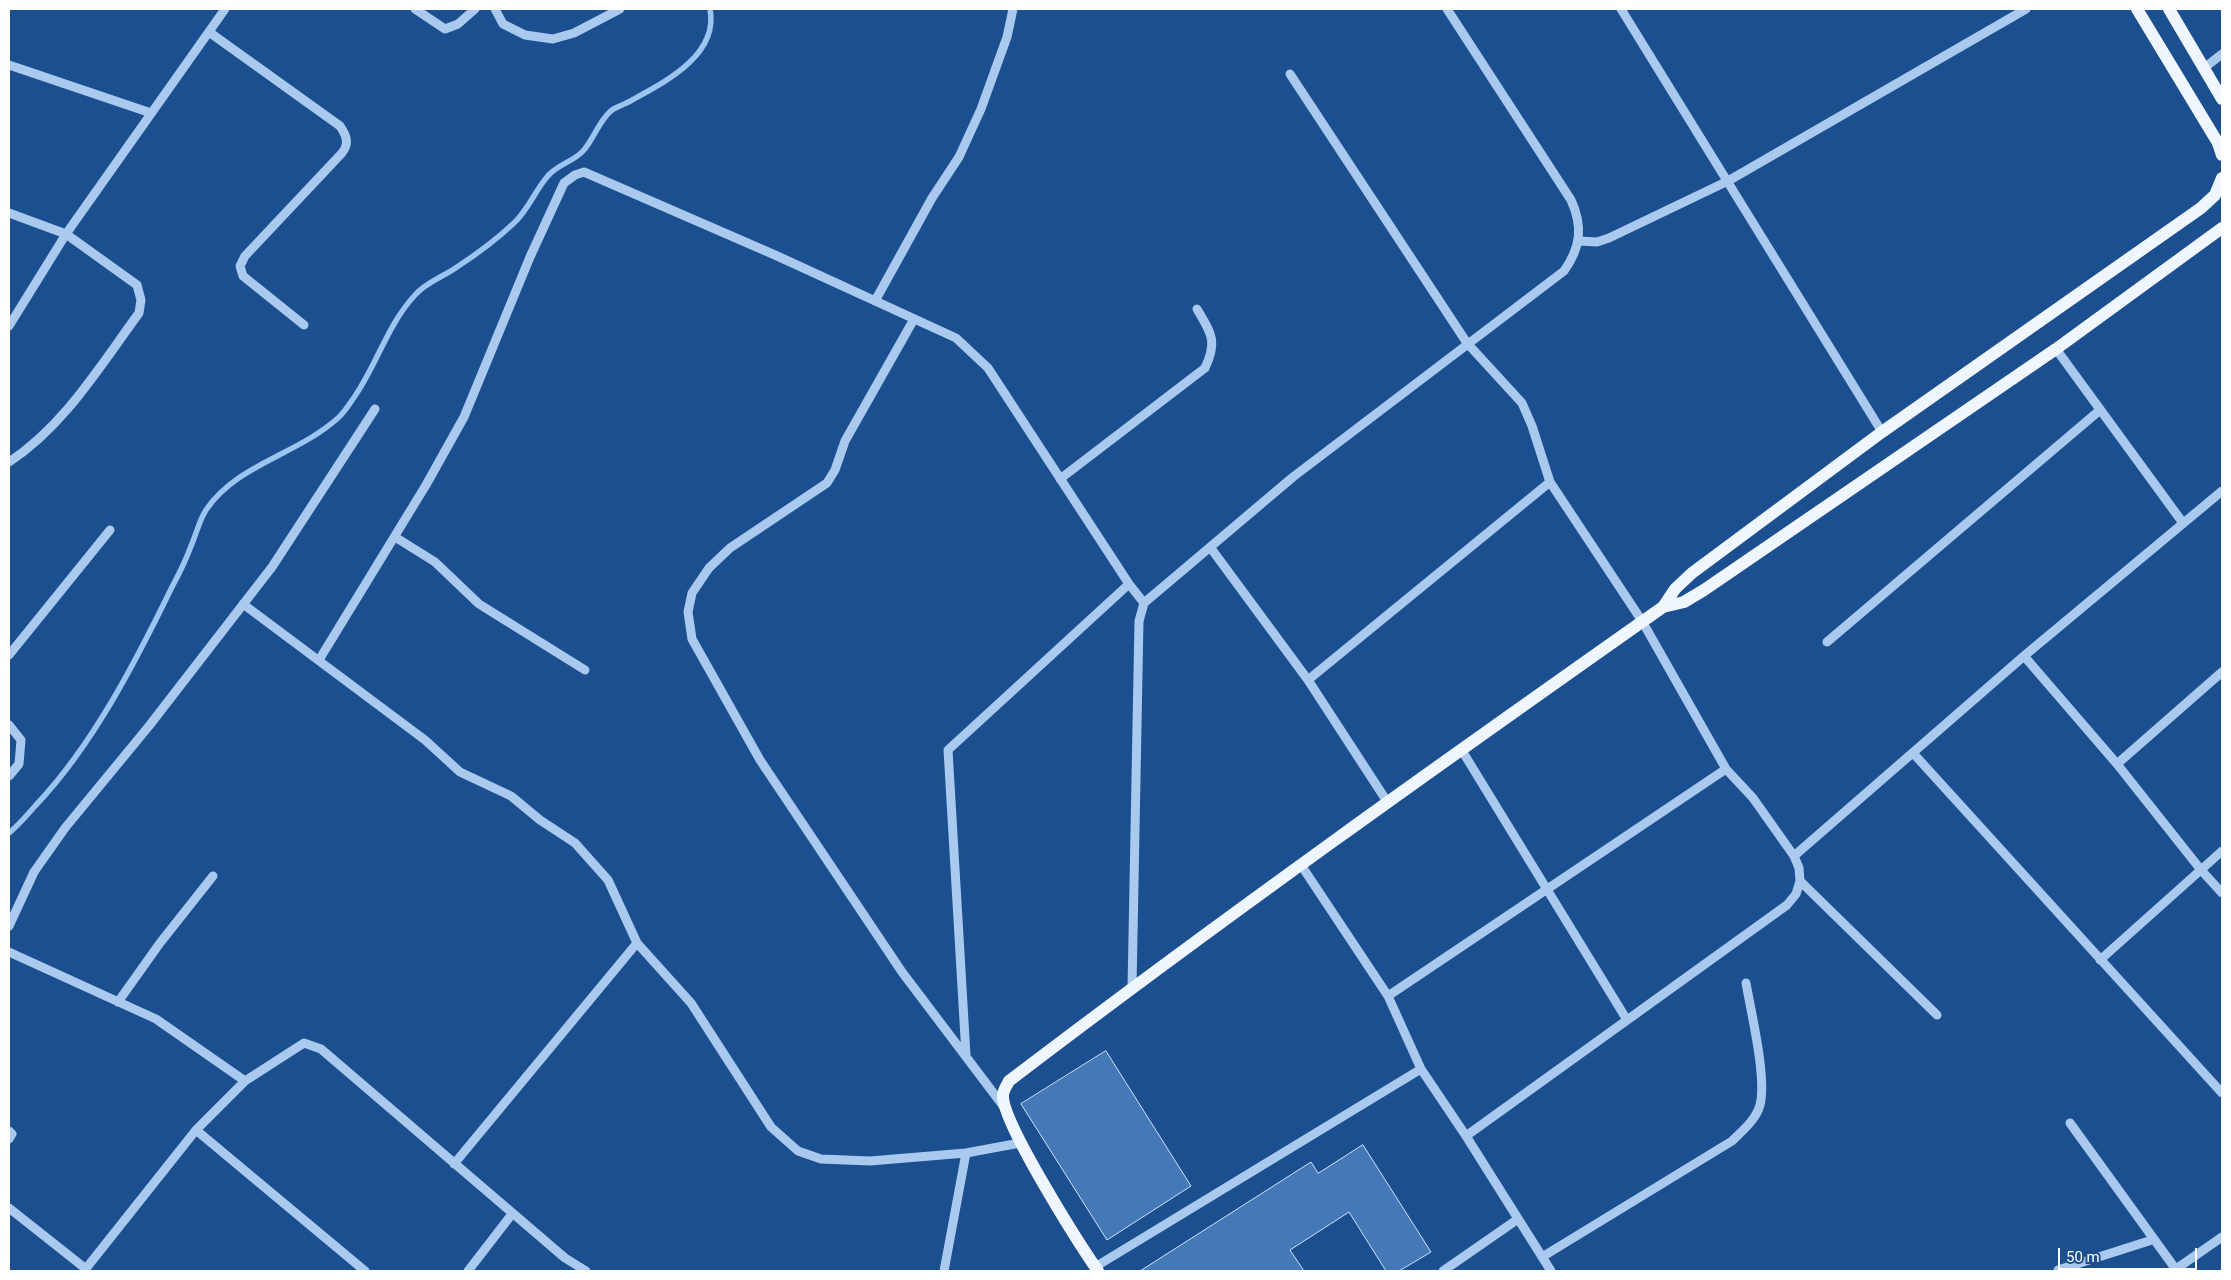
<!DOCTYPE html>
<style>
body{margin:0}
#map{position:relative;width:2231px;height:1280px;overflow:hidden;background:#1b4f8f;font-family:Roboto,sans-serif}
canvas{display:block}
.frame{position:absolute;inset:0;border:10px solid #fff;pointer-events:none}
.scale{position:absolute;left:2058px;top:1248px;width:139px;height:22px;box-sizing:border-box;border:2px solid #fff;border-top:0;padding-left:6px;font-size:15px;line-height:18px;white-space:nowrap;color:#fff;-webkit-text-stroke:4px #1b4f8f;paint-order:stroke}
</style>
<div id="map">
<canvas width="2231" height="1280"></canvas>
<div class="frame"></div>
<div class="scale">50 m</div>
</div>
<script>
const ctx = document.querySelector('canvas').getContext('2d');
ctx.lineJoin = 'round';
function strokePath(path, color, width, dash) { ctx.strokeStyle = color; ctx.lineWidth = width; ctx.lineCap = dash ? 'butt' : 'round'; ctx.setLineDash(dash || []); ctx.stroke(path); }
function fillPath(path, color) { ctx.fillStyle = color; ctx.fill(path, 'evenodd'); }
const stream = new Path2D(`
 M9,833c10,-8 18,-18 27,-28 57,-60 100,-144 136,-218 7,-13 14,-27 19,-41 5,-11 8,-25 15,-36 31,-46 91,-55 132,-92 7,-6 12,-15 17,-22 22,-32 33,-72 60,-101 11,-13 28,-18 42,-28 20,-13 40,-28 57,-44 14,-13 21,-32 33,-46 9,-12 26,-15 36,-26 11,-12 16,-31 29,-41 6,-4 14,-6 20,-10 33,-18 87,-45 78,-91`);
const building = new Path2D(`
 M1106,1051l85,135 -84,54 -86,-136z
 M1363,1145l68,107 -32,19h-13l-37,-59 -59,38 14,21h-164l171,-109 7,11z`);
const minor = new Path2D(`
 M415,9l30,20 13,-5 17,-15
 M495,9l8,15 22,11 28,4 21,-6 46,-24
 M1621,9l261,423
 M209,32l131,94c6,9 10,17 2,27l-97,103 -5,10 3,10 61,49
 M9,65l142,48
 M2204,68l18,-14
 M1290,74l177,269 55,60 10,23 18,56 92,139 84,148 27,29 41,58 5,12 1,13 -4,13 -9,11 -321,231
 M9,213l57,21 71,51 4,15 -2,13c-39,53 -75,113 -130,149
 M1579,241l18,1 12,-4 119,-57 298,-172
 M875,301l57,-103 27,-41 22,-48 26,-72 6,-28
 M914,319l-69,122 -10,29 -8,13 -97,65 -21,20 -17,25 -4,19 4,27 68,121 142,212 102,135
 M9,326l57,-92 159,-225
 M2056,349l127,174
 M1060,479l145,-111c13,-27 6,-35 -8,-59
 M395,537l40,25 44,42 106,66
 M1210,547l98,133 80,123
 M243,604l182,136 35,32 51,24 29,24 35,23 33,37 29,63 54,60 80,124 27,24 23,8 49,2 96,-8 54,-10
 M1827,642l273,-232
 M9,655l101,-125
 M2024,656l93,108 84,106 21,23
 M319,660l107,-175 38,-68 66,-160 34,-74 11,-8 9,-3 191,83 181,83 32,30 141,216 15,19
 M1308,680l242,-198
 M9,725l12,15 -2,24 -10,12
 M1461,749l166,271
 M1913,753l309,340
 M2117,764l105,-92
 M1794,856l230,-200 198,-165
 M1301,865l87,131 33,73 45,67 85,135
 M1800,881l137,134
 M9,926l25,-54 31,-44 84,-102 123,-159 103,-158
 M9,952l147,67 89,62
 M2100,960l122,-109
 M1132,988l7,-367 5,-18 149,-126 271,-206c17,-24 19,-45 7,-71l-124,-191
 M1388,996l338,-227
 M118,1002l42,-59 53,-67
 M966,1055l-18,-305 181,-166
 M2070,1123l107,148
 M196,1130l169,141
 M9,1131l3,3 -3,5
 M454,1164l183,-221
 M9,1208l77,61
 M1542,1257l190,-116c10,-10 24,-21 28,-36 7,-27 -9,-93 -14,-122
 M1095,1267l326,-198
 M2176,1269l46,-32
 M2058,1270l94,-30
 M84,1271l112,-141 49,-49 59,-38 17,6 244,209 21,13
 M468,1271l44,-57
 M944,1271l22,-118
 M1443,1271l75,-52`);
const major = new Path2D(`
 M2137,9l81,134 4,12
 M2169,9l53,90
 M1663,607l21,-5 20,-12 352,-241 166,-121
 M1098,1271c-18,-26 -97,-150 -95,-176 0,-4 4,-10 6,-14 214,-163 434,-319 654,-474l12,-18 17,-16 190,-141 319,-224 14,-13 7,-17`);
strokePath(stream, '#9cc4f0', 5.5);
fillPath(building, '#4478b7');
strokePath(building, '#cfe3fa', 1);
strokePath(minor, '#a9c9ee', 9);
strokePath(major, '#f0f6ff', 12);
</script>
